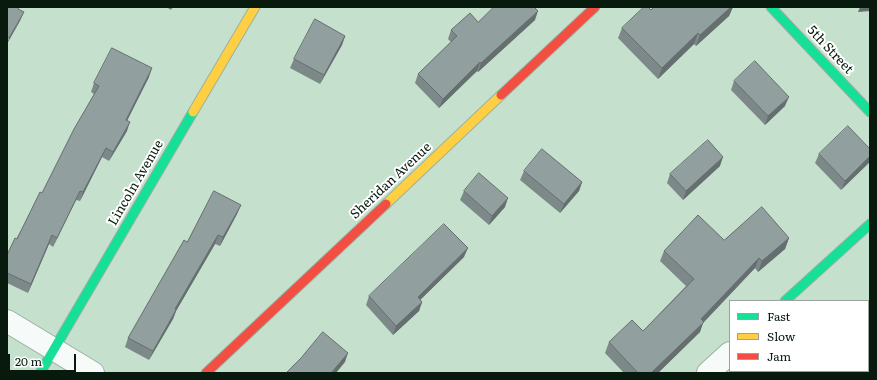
<!DOCTYPE html>
<style>
body{margin:0}
#map{position:relative;width:877px;height:380px;overflow:hidden;background:#c5e1cd;font-family:Literata,serif}
canvas{display:block}
.frame{position:absolute;inset:0;border:8px solid #071a0d;pointer-events:none}
.legend{position:absolute;left:729px;top:300px;width:140px;height:72px;box-sizing:border-box;background:#fff;border:1px solid #9ca39e;margin:0;padding:5px 7px;list-style:none;font-size:12px;color:#071a0d}
.legend li{display:flex;align-items:center;gap:8px;height:20px}
.legend b{width:20px;border:1px solid #9ca39e}
.scale{position:absolute;left:8px;top:354px;width:68px;height:18px;box-sizing:border-box;border:2px solid #071a0d;border-top:0;padding-left:5px;font-size:12px;line-height:14px;white-space:nowrap;color:#071a0d;-webkit-text-stroke:3px #fff;paint-order:stroke}
</style>
<div id="map">
<canvas width="877" height="380"></canvas>
<div class="frame"></div>
<ul class="legend">
<li><b style="height:5px;background:#16e098"></b>Fast</li>
<li><b style="height:5px;background:#ffcf43"></b>Slow</li>
<li><b style="height:5px;background:#f24e42"></b>Jam</li>
</ul>
<div class="scale">20 m</div>
</div>
<script>
const ctx = document.querySelector('canvas').getContext('2d');
ctx.lineJoin = 'round';
function strokePath(path, color, width, dash) { ctx.strokeStyle = color; ctx.lineWidth = width; ctx.lineCap = dash ? 'butt' : 'round'; ctx.setLineDash(dash || []); ctx.stroke(path); }
function fillPath(path, color) { ctx.fillStyle = color; ctx.fill(path, 'evenodd'); }
function label(font, color, halo, rows, align = 'center') {
  ctx.font = font + ' Literata,serif'; ctx.lineWidth = 4; ctx.setLineDash([]); ctx.textBaseline = 'middle'; ctx.strokeStyle = halo; ctx.fillStyle = color; for (const [text, x, y, turn = 0] of rows) {
    ctx.save(); ctx.translate(x, y); ctx.rotate((+turn || 0) * Math.PI / 180); ctx.textAlign = isNaN(turn) ? turn : align; if (halo) ctx.strokeText(text, 0, 0); ctx.fillText(text, 0, 0); ctx.restore();
  }
}
const street = new Path2D(`
 M7,321l86,52
 M751,371l2,2
 M708,373l22,-20`);
const fast = new Path2D(`
 M771,7l99,105
 M785,301l85,-77
 M40,373l153,-261`);
const slow = new Path2D(`
 M193,112l62,-105
 M386,204l115,-109`);
const jam = new Path2D(`
 M501,95l94,-88
 M206,373l180,-169`);
const wall = new Path2D(`
 M166,7h7l-2,3z
 M654,7h79l-4,9 -33,30 -2,-2 -36,35 -40,-41 4,-10 29,-18z
 M535,20l-57,52 -1,-1 -38,37 -24,-25 3,-9 33,-32 -3,-3 3,-9 27,-8z
 M345,36l-3,9 -22,39 -30,-16 4,-9z
 M149,77l-22,43v11l-18,30 -7,-4 -22,44 -4,-1 -23,47 -4,-3 -21,49 -21,-10v-28l35,-62 52,-99 -3,-2 3,-9z
 M734,81l51,25 -20,19 -34,-35z
 M870,149l-29,41 -26,-27 4,-9z
 M720,166l-37,34 -16,-17 3,-9z
 M524,171l58,11 -3,9 -19,22 -40,-33z
 M464,191l41,16 -16,18 -29,-25z
 M241,205l-4,9 -17,32 -5,-2 -39,67 -3,8 -24,41 -24,-13 3,-9 59,-96z
 M789,238l-4,11 -27,23 -3,-4 -52,55 -3,9 -42,41h-34l-19,-20 4,-11 34,-11 43,-45 -26,-25 4,-10 60,-11z
 M464,257l-44,43 2,2 -3,9 -26,24 -27,-30 3,-9z
 M777,371h67l-2,2h-63z`);
const shadedWall = new Path2D(`
 M731,7h2l-4,9 -33,30 4,-11z
 M860,7h10v4l-12,1z
 M538,11l-3,9 -57,52 3,-9z
 M24,12l-4,9 -13,23 2,-6z
 M698,33l-4,11 -36,35 4,-11z
 M345,36l-3,9 -22,39 4,-9z
 M480,62l-3,9 -38,37 4,-9z
 M152,68l-3,9 -26,52 3,-9z
 M789,97l-4,9 -20,19 3,-9z
 M130,122l-3,9 -18,30 4,-9z
 M106,148l-4,9 -22,44 3,-9z
 M870,156v6l-29,28 4,-9z
 M723,157l-3,9 -37,34 3,-9z
 M582,182l-3,9 -19,22 4,-9z
 M80,191l-4,9 -23,47 4,-9z
 M508,198l-3,9 -16,18 3,-9z
 M241,205l-4,9 -17,32 3,-9z
 M52,235l-3,9 -21,49 3,-9z
 M218,235l-3,9 -39,67 -3,8 -24,41 4,-9 22,-42z
 M789,238l-4,11 -27,23 4,-11z
 M468,248l-4,9 -50,49 4,-9z
 M759,258l-4,10 -52,55 -3,9 -42,41h-7l50,-54z
 M422,302l-3,9 -26,24 3,-9z
 M348,353l-3,9 -9,11h-5z
 M837,371h7l-2,2h-7z`);
const building = new Path2D(`
 M7,7h12l-1,2 6,3 -15,26 -2,-1z
 M494,7h40l4,4 -57,52 -1,-1 -37,37 -25,-25 39,-38 -6,-6 19,-17 8,9z
 M644,7h4l3,3 3,-3h77l-31,28 -2,-2 -36,35 -40,-40z
 M315,19l30,17 -21,39 -30,-16z
 M112,48l40,20 -26,52 4,2 -17,30 -7,-4 -23,44 -3,-1 -23,47 -5,-3 -21,49 -24,-11v-18l8,-17 2,1 23,-47 2,1 32,-64 25,-43 -5,-3z
 M755,61l34,36 -21,19 -34,-35z
 M848,126l22,23v7l-25,25 -26,-27z
 M708,140l15,17 -37,34 -16,-17z
 M542,149l40,33 -18,22 -40,-33z
 M479,173l29,25 -16,18 -28,-25z
 M214,191l27,14 -18,32 -5,-2 -43,74 1,1 -23,41 -25,-13 56,-98 3,2z
 M762,207l27,31 -27,23 -3,-3 -58,61 3,3 -53,51h-13l-29,-31 23,-22 11,11 51,-52 -30,-28 34,-36 26,25z
 M444,224l24,24 -50,49 4,5 -26,24 -27,-30z
 M323,332l25,21 -17,20h-45l15,-15z
 M794,371h43l-2,2h-39z`);
const streetNames = [
 ["5th Street",830,50,47],
 ["Sheridan Avenue",391,181,-43],
 ["Lincoln Avenue",136,183,-60]
];
strokePath(street, '#9bb1a2', 24);
strokePath(fast, '#9bb1a2', 11);
strokePath(slow, '#9bb1a2', 11);
strokePath(jam, '#9bb1a2', 11);
strokePath(street, '#f6faf8', 22);
strokePath(fast, '#16e098', 9);
strokePath(slow, '#ffcf43', 9);
strokePath(jam, '#f24e42', 9);
fillPath(wall, '#7d8988');
fillPath(shadedWall, '#666f6f');
fillPath(building, '#919f9e');
strokePath(building, '#666f6f', 1);
label('13px', '#071a0d', '#fff', streetNames);
</script>
